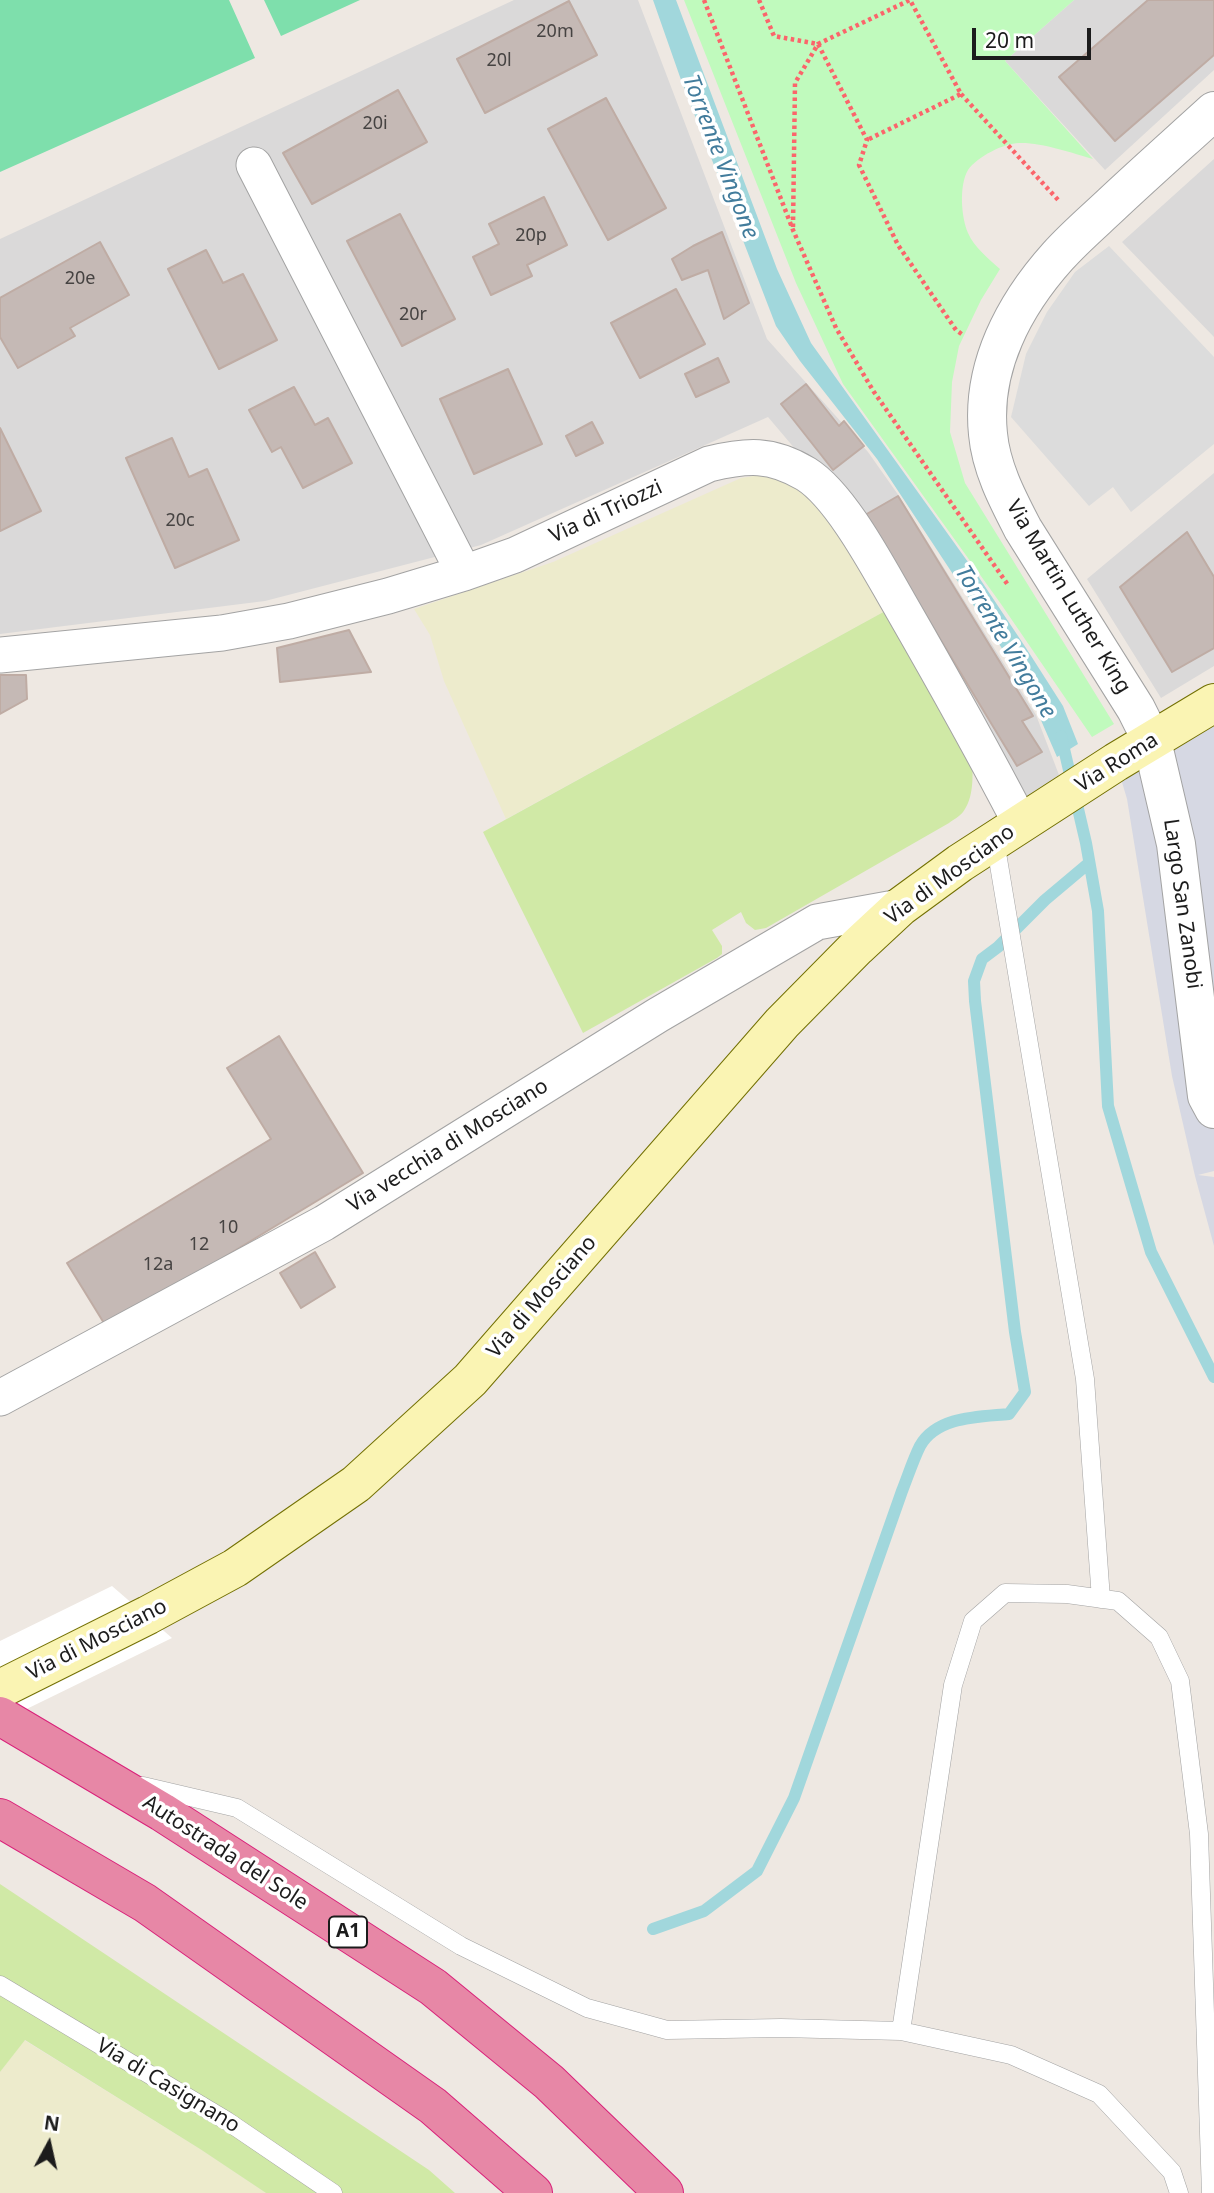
<!DOCTYPE html>
<style>
body{margin:0}
#map{position:relative;width:1214px;height:2193px;overflow:hidden;background:#eee8e2;font-family:"Noto Sans",sans-serif}
canvas{display:block}
.north{position:absolute;left:14px;top:2109px;width:70px;height:70px;-webkit-text-stroke:5px #fff;paint-order:stroke;rotate:8deg;font-size:19px;font-weight:700;line-height:28px;text-align:center;color:#1c1c1c}
.north::after{content:'';display:block;margin:auto;width:24px;height:32px;background:#1c1c1c;clip-path:polygon(50% 0,100% 100%,50% 72%,0 100%)}
.scale{position:absolute;left:972px;top:28px;width:119px;height:32px;box-sizing:border-box;border:4px solid #1c1c1c;border-top:0;padding-left:9px;font-size:21px;line-height:24px;white-space:nowrap;color:#1c1c1c;-webkit-text-stroke:5px #fff;paint-order:stroke}
</style>
<div id="map">
<canvas width="1214" height="2193"></canvas>
<div class="north">N</div>
<div class="scale">20 m</div>
</div>
<script>
const ctx = document.querySelector('canvas').getContext('2d');
ctx.lineJoin = 'round';
function fillPath(path, color) { ctx.fillStyle = color; ctx.fill(path, 'evenodd'); }
function strokePath(path, color, width, dash) { ctx.strokeStyle = color; ctx.lineWidth = width; ctx.lineCap = dash ? 'butt' : 'round'; ctx.setLineDash(dash || []); ctx.stroke(path); }
function label(font, color, halo, rows, align = 'center') {
  ctx.font = font + ' "Noto Sans",sans-serif'; ctx.lineWidth = 7; ctx.setLineDash([]); ctx.textBaseline = 'middle'; ctx.strokeStyle = halo; ctx.fillStyle = color; for (const [text, x, y, turn = 0] of rows) {
    ctx.save(); ctx.translate(x, y); ctx.rotate((+turn || 0) * Math.PI / 180); ctx.textAlign = isNaN(turn) ? turn : align; if (halo) ctx.strokeText(text, 0, 0); ctx.fillText(text, 0, 0); ctx.restore();
  }
}
const residential = new Path2D(`
 M514,0h124l129,339 101,113 31,44 137,219 23,60 -32,25 -142,-245 -117,-138 -287,128 -216,56 -265,33v-395z
 M1074,0h140v70l-109,100 -100,-109z
 M1214,159v178l-92,-95z
 M1214,473v193l-53,32 -74,-119z`);
const farmland = new Path2D(`
 M760,475l25,4 40,28 62,103 -381,209 -62,-138 -14,-46 -16,-26 139,-47 188,-84z
 M24,2040l176,109 66,44h-266v-121z`);
const grass = new Path2D(`
 M887,610l85,149c1,16 2,39 -9,53 -3,4 -10,8 -14,11l-183,105 -11,2 -9,-7 -5,-11 -29,18 10,16v8l-5,4 -134,75 -100,-201z
 M0,1884l429,286 26,23h-189l-66,-44 -175,-109 -25,32z`);
const park = new Path2D(`
 M684,0h390l-69,61 88,98c-20,-6 -53,-17 -74,-16 -15,0 -42,14 -51,27 -9,15 -7,47 0,63 6,14 21,26 32,36l-19,31 -22,46 -7,36 -2,50 15,51 149,241 -22,13 -91,-133 -158,-220 -47,-101z`);
const pitch = new Path2D(`
 M0,0h229l26,58 -255,114z
 M264,0h96l-79,36z`);
const parking = new Path2D(`
 M1109,246l105,111v87l-83,68 -18,-25 -24,19 -78,-89 15,-63 21,-42 28,-40z`);
const plaza = new Path2D(`
 M1214,703v468l-16,4 16,2v69l-19,-70 -23,-100 -45,-277 -11,-37z`);
const water = new Path2D(`
 M653,0h23l101,269 34,74 167,233 48,72 37,58 15,38 -21,13 -27,-62 -27,-45 -126,-191 -77,-98 -24,-35 -96,-249z`);
const pier = new Path2D(`
 M112,1586l60,52 -172,84v-81z`);
const stream = new Path2D(`
 M1061,736l25,107 12,68 10,195 43,146 63,125
 M653,1929l51,-18 53,-40 37,-73 108,-307c6,-15 11,-31 18,-45 17,-30 59,-29 89,-32l16,-22 -10,-60 -40,-331 -1,-20 8,-22 16,-12 47,-47 44,-37`);
const building = new Path2D(`
 M1148,0h66v55l-99,86 -56,-64z
 M569,1l28,54 -112,58 -28,-54z
 M398,90l29,52 -115,62 -29,-51z
 M606,98l60,110 -58,32 -60,-111z
 M544,197l23,48 -40,20 5,11 -41,19 -18,-38 26,-13 -10,-20z
 M400,214l55,105 -53,27 -55,-105z
 M722,232l27,71 -25,16 -16,-49 -26,10 -10,-21 21,-13z
 M100,242l29,53 -59,33 5,8 -57,32 -18,-31v-39z
 M206,250l17,33 20,-9 34,66 -58,29 -51,-100z
 M676,289l29,55 -65,34 -29,-55z
 M718,358l11,24 -33,15 -11,-23z
 M508,369l34,75 -68,30 -34,-75z
 M806,384l33,42 5,-5 20,25 -31,24 -52,-66z
 M294,387l21,38 13,-7 24,45 -49,25 -22,-41 -9,5 -23,-42z
 M592,422l11,21 -27,13 -10,-20z
 M0,428l41,83 -41,20z
 M172,438l17,39 18,-8 32,71 -64,28 -49,-110z
 M898,496l135,220 -11,5 20,31 -25,14 -152,-251z
 M1187,532l27,45v71l-42,24 -52,-85z
 M349,630l22,42 -91,10 -3,-34z
 M0,675h26l1,24 -27,15z
 M279,1036l84,137 -256,155 -40,-65 204,-124 -44,-71z
 M315,1252l20,35 -34,21 -21,-35z`);
const path = new Path2D(`
 M704,0l89,230 43,98 38,64 134,193
 M759,0l15,36 44,8 49,96 -8,25 39,80 58,85 7,5
 M961,94l99,108
 M793,227l2,-144 23,-39 92,-44 51,94 -94,46`);
const service = new Path2D(`
 M995,841l90,538 16,220
 M143,1786l94,22 224,138 126,62 80,22 114,-2 120,3 110,24 88,39 73,78 7,21
 M0,1985l227,136 106,72
 M901,2031l52,-346 20,-64 32,-28 62,1 51,7 41,36 21,44 19,153 12,359`);
const minor = new Path2D(`
 M254,165l210,408
 M0,655l222,-22 67,-12 99,-25 76,-23 51,-18 194,-91c38,-9 62,-11 97,10 35,22 72,93 93,129 42,73 83,146 122,221
 M0,1398l324,-175 334,-208 159,-93 83,-15`);
const tertiary = new Path2D(`
 M1214,111c-34,31 -69,62 -102,93 -18,17 -38,34 -54,52 -44,49 -77,111 -70,178 3,34 20,66 35,95l113,180 16,32 24,103 31,252 7,13`);
const secondary = new Path2D(`
 M0,1689l148,-74 87,-47 121,-84 114,-104 312,-357 75,-76 43,-40 60,-44 156,-101 98,-59`);
const motorway = new Path2D(`
 M0,1716l162,96 271,175 116,95 115,111
 M0,1818l145,85 288,203 100,87`);
const numberNames = [
 ["20m",555,32],
 ["20l",499,61],
 ["20i",375,124],
 ["20p",531,236],
 ["20e",80,279],
 ["20r",413,315],
 ["20c",180,521],
 ["10",228,1228],
 ["12",199,1245],
 ["12a",158,1265]
];
const shields = [
 [348,1932,38]
];
const shieldNames = [
 ["A1",348,1932]
];
const streetNames = [
 ["Via di Triozzi",606,512,-25],
 ["Via Martin Luther King",1068,597,59],
 ["Via Roma",1117,763,-32],
 ["Via di Mosciano",950,875,-36],
 ["Largo San Zanobi",1182,904,82],
 ["Via vecchia di Mosciano",448,1146,-32],
 ["Via di Mosciano",542,1297,-49],
 ["Via di Mosciano",97,1640,-27],
 ["Autostrada del Sole",225,1853,33],
 ["Via di Casignano",168,2086,31]
];
const waterNames = [
 ["Torrente Vingone",720,157,69],
 ["Torrente Vingone",1005,642,59]
];
fillPath(residential, '#dad9d9');
fillPath(farmland, '#edebcc');
fillPath(grass, '#d0e9a6');
fillPath(park, '#c0fabd');
fillPath(pitch, '#7edfac');
fillPath(parking, '#dcdcdc');
fillPath(plaza, '#d6d8e3');
fillPath(water, '#a1d7dc');
fillPath(pier, '#fff');
strokePath(stream, '#a1d7dc', 12);
fillPath(building, '#c5b9b5');
strokePath(building, '#bfaca4', 2);
strokePath(service, '#a3a3a3', 19);
strokePath(minor, '#a3a3a3', 37);
strokePath(tertiary, '#a3a3a3', 40);
strokePath(secondary, '#737003', 40);
strokePath(motorway, '#d9217a', 40);
strokePath(path, '#fb656b', 4.5, [3.5, 3.5]);
strokePath(service, '#fff', 18);
strokePath(minor, '#fff', 35);
strokePath(tertiary, '#fff', 38);
strokePath(secondary, '#faf4b3', 38);
strokePath(motorway, '#e787a6', 38);
label('18px', '#464342', null, numberNames);
for (const [x, y, w] of shields) { const box = new Path2D(); box.roundRect(x - w / 2, y - 15.5, w, 31, 5); ctx.fillStyle = '#fff'; ctx.fill(box); strokePath(box, '#1c1c1c', 2); }
label('bold 19px', '#1c1c1c', null, shieldNames);
label('21px', '#1c1c1c', '#fff', streetNames);
label('italic 23px', '#427c9c', '#fff', waterNames);
</script>
